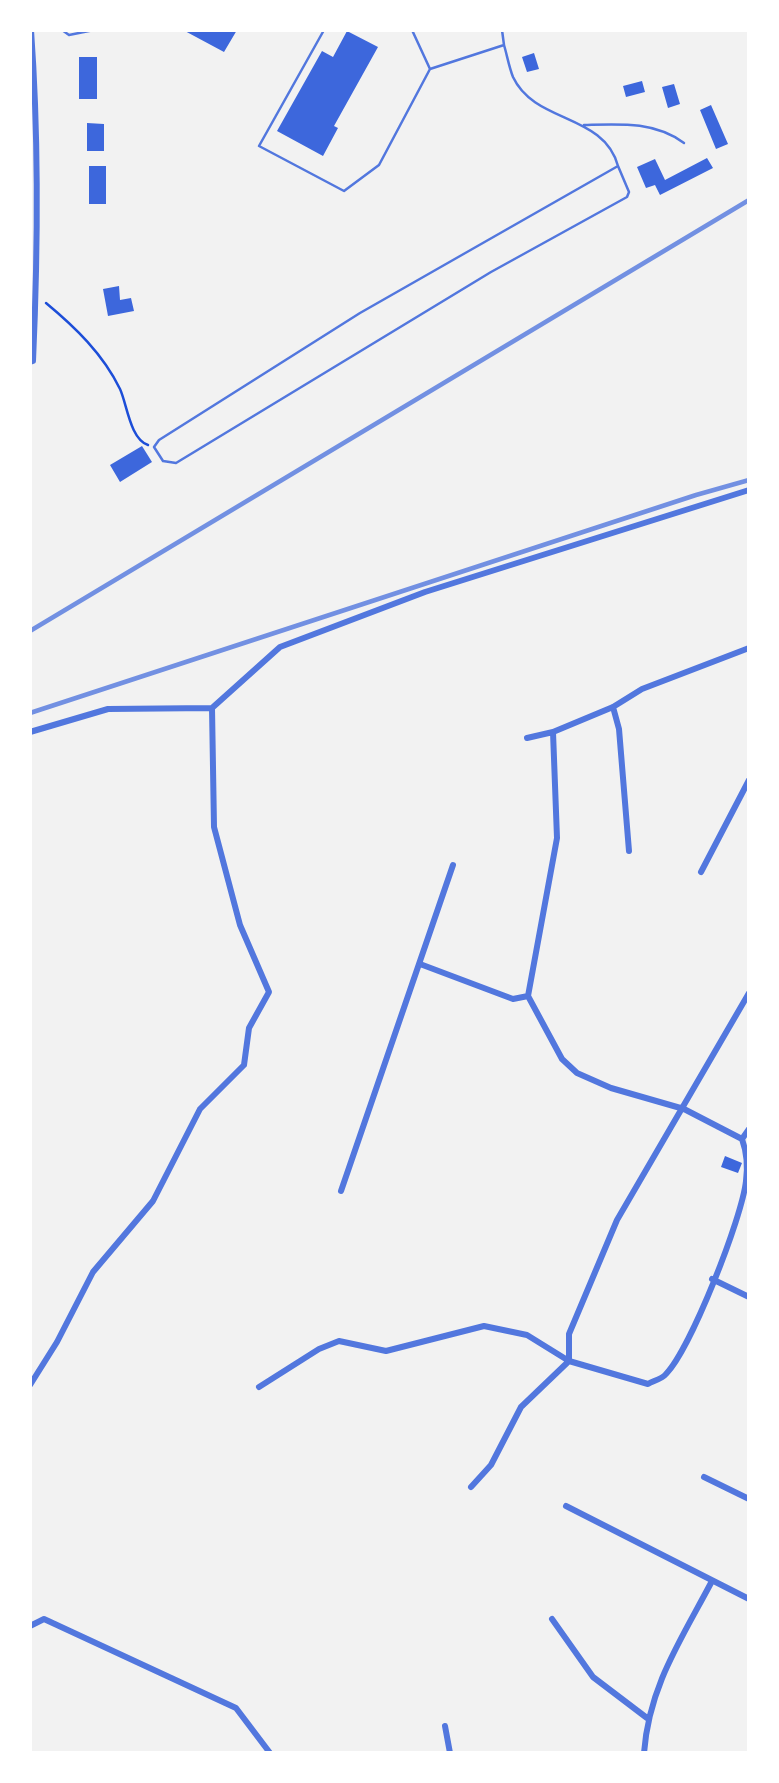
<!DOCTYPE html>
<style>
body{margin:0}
#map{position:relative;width:779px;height:1783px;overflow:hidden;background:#f2f2f2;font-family:Ubuntu,sans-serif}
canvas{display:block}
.frame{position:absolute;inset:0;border:32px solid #fff;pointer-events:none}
</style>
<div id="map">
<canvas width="779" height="1783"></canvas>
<div class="frame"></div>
</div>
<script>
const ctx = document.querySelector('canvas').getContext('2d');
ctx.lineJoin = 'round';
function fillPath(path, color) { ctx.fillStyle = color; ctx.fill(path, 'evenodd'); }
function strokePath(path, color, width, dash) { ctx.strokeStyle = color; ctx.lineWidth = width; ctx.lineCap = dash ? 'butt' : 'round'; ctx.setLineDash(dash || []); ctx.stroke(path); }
const building = new Path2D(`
 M183,30h54l-13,22z
 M347,31l31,16 -44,79 4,2 -15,28 -46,-25 45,-80 11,6z
 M534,53l5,16 -12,3 -5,-15z
 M79,57h18v42h-18z
 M642,81l3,11 -19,5 -3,-11z
 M674,84l6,20 -12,4 -6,-21z
 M711,105l17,39 -12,5 -16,-39z
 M87,123l17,1v27h-17z
 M707,158l6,10 -53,27 -5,-10 -9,3 -9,-21 18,-8 10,21z
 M89,166h17v38h-17z
 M119,286l1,14 11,-2 3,13 -26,5 -5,-27z
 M142,446l10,16 -32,20 -10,-17z
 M725,1156l17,7 -4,10 -17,-6z`);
const path = new Path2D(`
 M46,303c29,24 57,51 74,86 7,15 10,50 28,56`);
const service = new Path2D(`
 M62,30l7,5 25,-5
 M324,30l-65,116 85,45 35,-26 51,-96 -18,-39
 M504,45c3,10 5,22 9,32 22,47 91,36 105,89l-258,147 -201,127 -5,7 9,14 13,2 315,-191 136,-75 2,-5 -11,-26
 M430,69l74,-24 -2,-15
 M584,125c35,-1 70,-4 100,18`);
const minor = new Path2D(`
 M30,362l3,-1c5,-111 6,-221 -2,-331
 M613,707l6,22 10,122
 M30,732l78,-23 104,-1 68,-61 145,-55 324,-102
 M527,738l26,-6 60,-25 29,-18 107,-41
 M701,872l48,-92
 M420,964l93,35 15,-3
 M742,1139l7,-10
 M341,1191l112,-326
 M712,1279l37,18
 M30,1385l27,-43 36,-70 60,-71 47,-92 44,-44 5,-37 20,-36 -29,-67 -26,-98 -2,-119
 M259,1387l60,-38 20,-8 47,10 98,-25 43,9 42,26 79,23c5,-3 14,-5 18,-10 25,-26 76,-156 80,-193 2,-15 1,-28 -4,-42l-58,-30 -73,-21 -34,-15 -15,-14 -34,-63 29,-158 -4,-106
 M704,1477l45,22
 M471,1487l20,-22 30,-58 48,-46v-27l48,-114 132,-227
 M566,1506l183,93
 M552,1619l41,58 54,41
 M30,1626l14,-7 192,89 34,45
 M445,1726l5,27
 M644,1753c5,-67 37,-113 68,-172`);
const rail = new Path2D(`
 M30,631l719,-431
 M30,713l666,-218 53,-15`);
fillPath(building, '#3d67dc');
strokePath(path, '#1d4ed8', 2.5);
strokePath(service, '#5277de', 2.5);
strokePath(minor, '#5277de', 6);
strokePath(rail, '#7290e2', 4.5);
</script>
